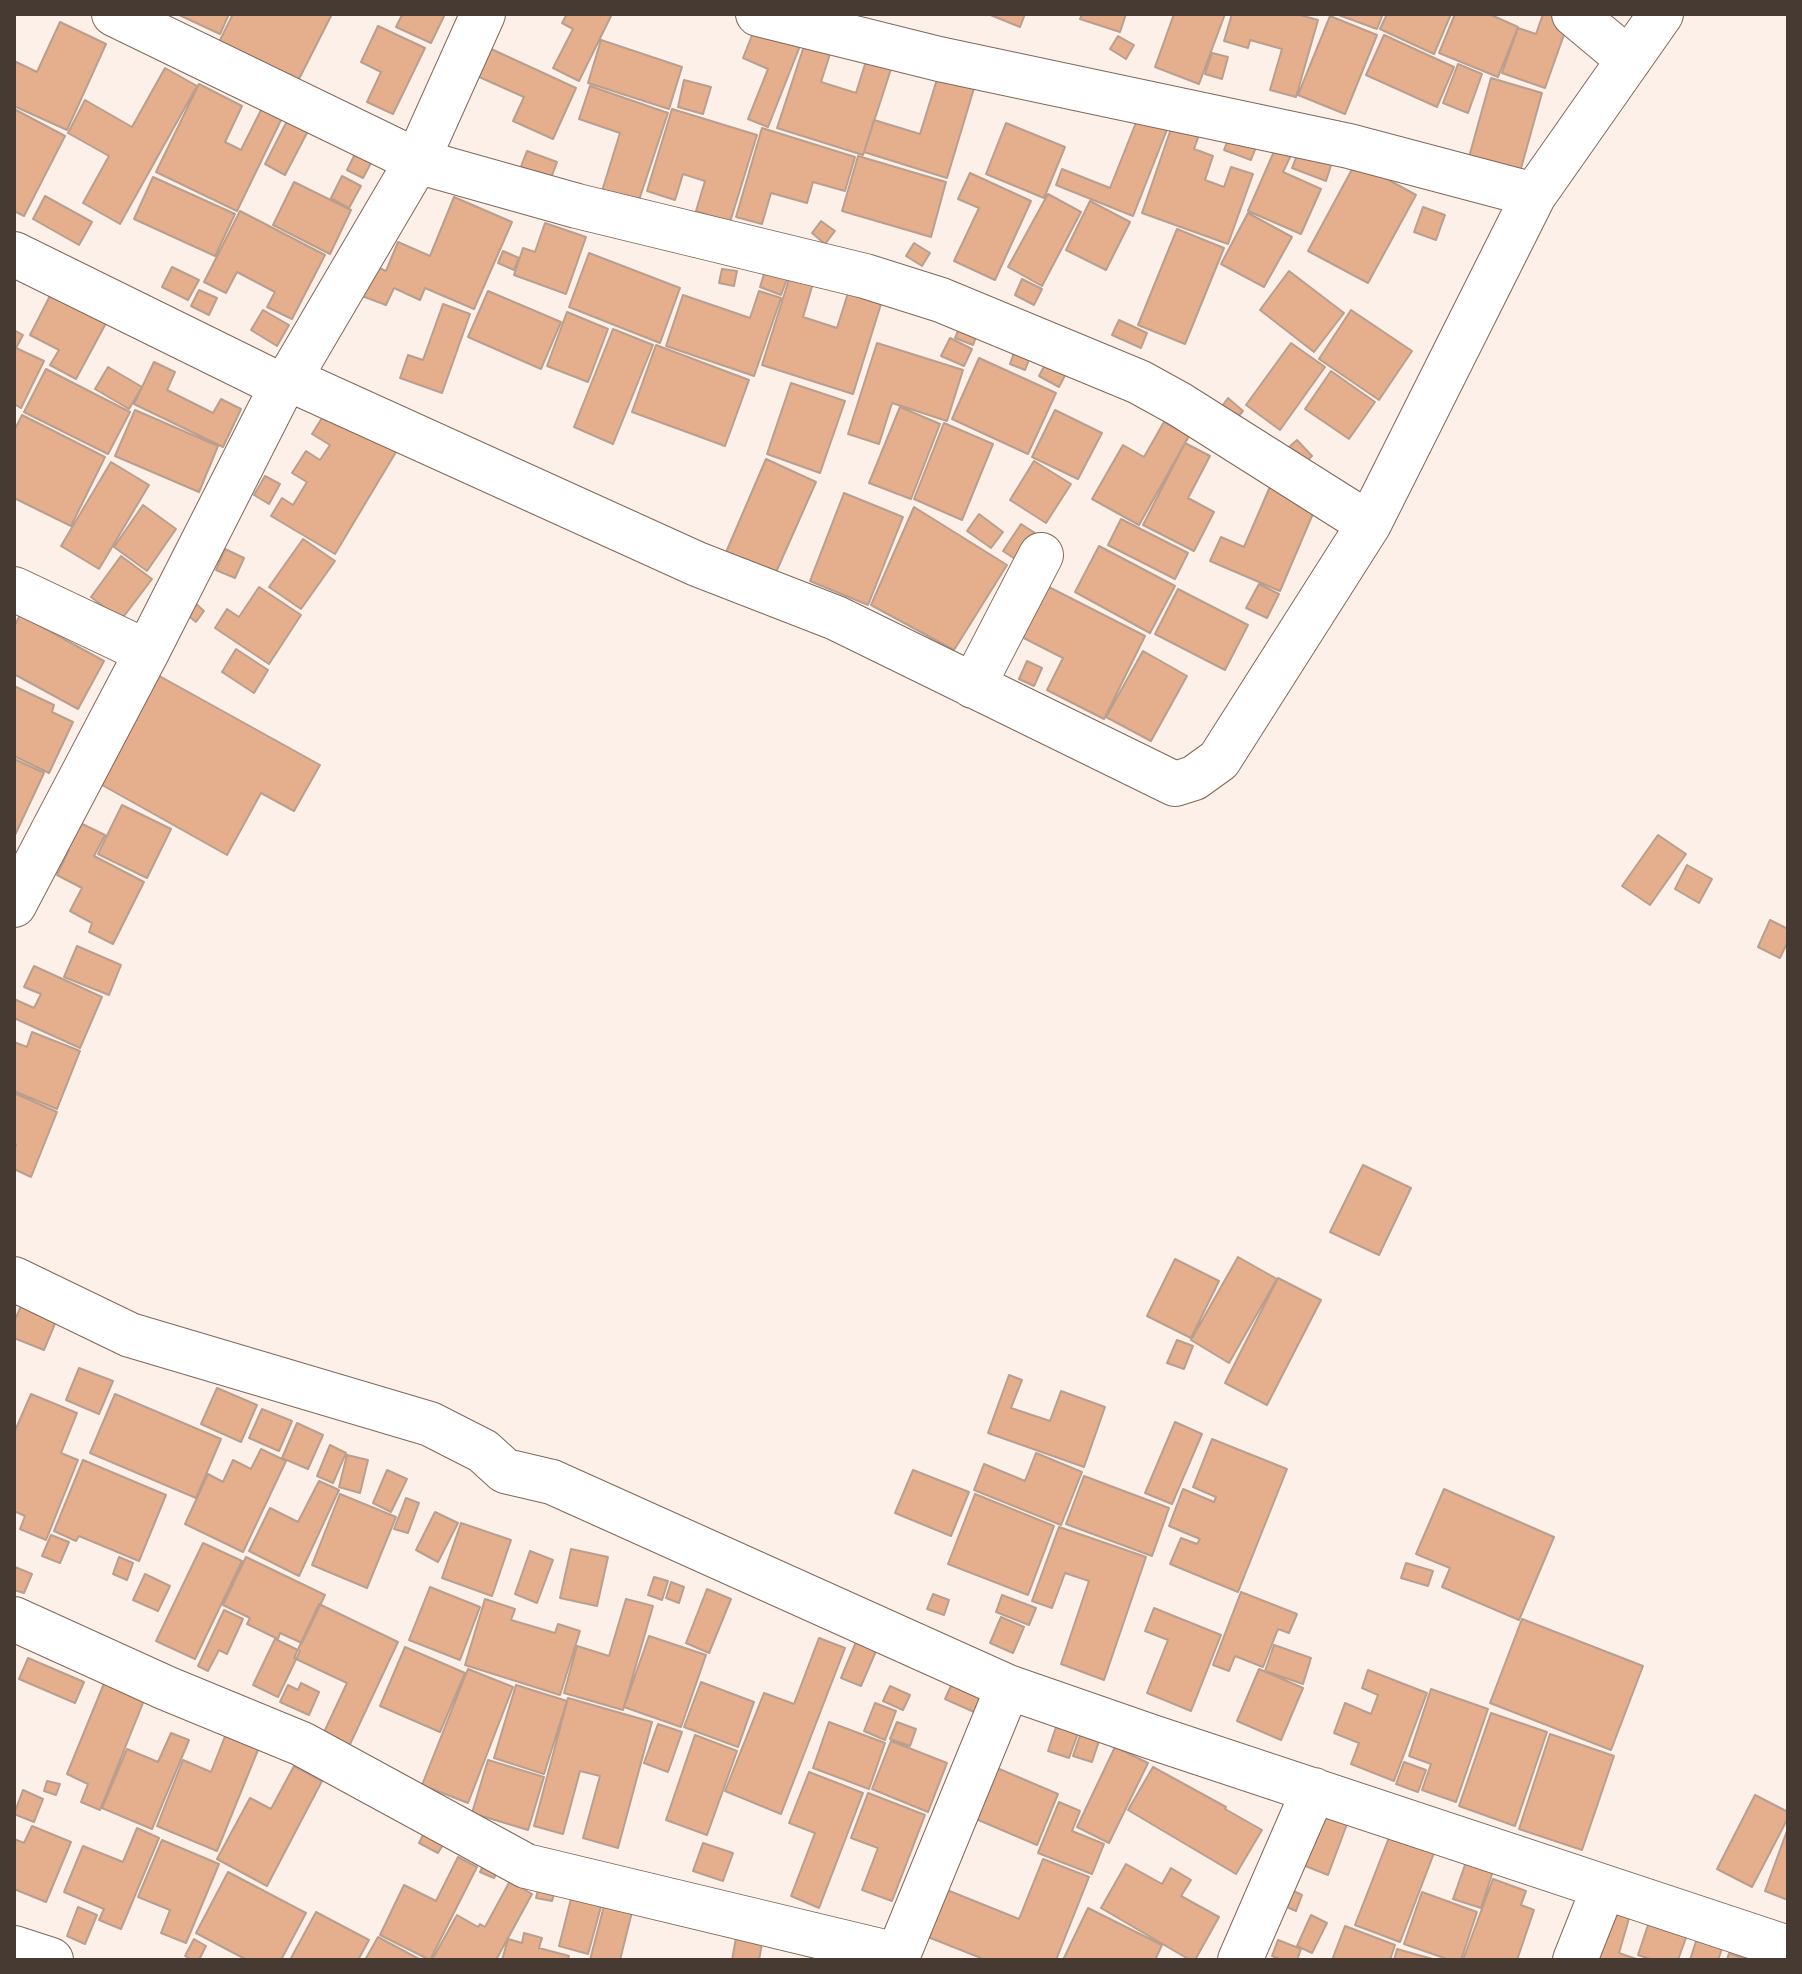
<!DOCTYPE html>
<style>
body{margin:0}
#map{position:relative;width:1802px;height:1974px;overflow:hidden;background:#fcf0e9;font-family:"Titillium Web",sans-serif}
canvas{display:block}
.frame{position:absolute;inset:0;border:16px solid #463a33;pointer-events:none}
</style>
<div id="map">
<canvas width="1802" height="1974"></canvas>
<div class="frame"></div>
</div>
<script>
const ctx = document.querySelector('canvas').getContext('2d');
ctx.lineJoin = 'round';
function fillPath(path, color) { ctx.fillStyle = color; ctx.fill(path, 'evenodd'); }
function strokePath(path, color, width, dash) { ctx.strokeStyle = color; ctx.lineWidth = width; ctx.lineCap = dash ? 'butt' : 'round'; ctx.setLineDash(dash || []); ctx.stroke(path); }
const building = new Path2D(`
 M177,14h52l-9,20z
 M233,14h99l-34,67 -79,-39z
 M401,14h44l-14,29 -35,-16 6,-12z
 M567,14h45l-33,67 -26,-13 20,-39 -11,-6z
 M988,14h37l-5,13z
 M1082,14h44l-6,18 -40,-13z
 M1174,14h51l-26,70 -44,-17z
 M1232,14h64l22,6 -22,77 -26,-7 12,-41 -32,-9 -2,8 -24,-7z
 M1336,14h47l-6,15z
 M1387,14h64l-17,40 -54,-25z
 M1455,14h34l29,13 -20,50 -59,-24z
 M1543,14l28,1 -26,73 -43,-15 16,-45 18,6z
 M1330,16l47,19 -32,79 -47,-19z
 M60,22l46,22 -39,86 -53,-24v-45l23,11z
 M757,23l45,18 -34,86 -20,-8 20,-50 -25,-11z
 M378,26l47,22 -32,66 -26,-12 14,-30 -20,-10z
 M1384,35l70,32 -17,40 -71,-32z
 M1118,36l16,9 -8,14 -16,-10z
 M601,40l81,27 -13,42 -81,-26z
 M805,43l26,8 -10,31 35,11 10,-32 25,8 -28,86 -86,-27z
 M489,48l87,40 -23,51 -40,-18 11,-24 -47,-21z
 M1212,53l16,4 -6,22 -17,-5z
 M1458,64l24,10 -14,39 -25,-10z
 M165,68l32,18 -77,138 -37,-21 26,-47 -41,-23 17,-33 47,27z
 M939,73l36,12 -28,93 -83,-26 10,-32 46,14z
 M1491,78l51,15 -22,79 -51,-15z
 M684,80l27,7 -8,27 -25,-7z
 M199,84l43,22 -17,36 16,8 22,-44 20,10 -46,95 -81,-39z
 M590,86l78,27 -30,90 -36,-12 18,-58 -41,-14z
 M14,109l51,27 -41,80 -10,-5z
 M672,109l85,26 -27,87 -34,-11 9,-30 -22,-7 -8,26 -28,-9z
 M1141,110l29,12 -37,94 -77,-31 6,-16 48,19z
 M287,121l21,10 -23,44 -20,-11z
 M1006,123l59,24 -21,51 -58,-24z
 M1173,123l27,9 -6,17 19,7 -8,24 19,7 7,-20 22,7 -25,70 -86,-31z
 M762,128l93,29 -10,34 -32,-9 -6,21 -36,-10 -9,31 -26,-7z
 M1231,132l27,10 -7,18 -27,-10z
 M1276,147l16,6 -9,19 38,17 -20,45 -53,-23z
 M1299,150l33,12 -6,19 -34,-13z
 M527,151l30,11 -7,19 -30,-12z
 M356,152l16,9 -9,17 -16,-8z
 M858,156l88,26 -15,55 -89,-26z
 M1356,162l60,33 -48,88 -60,-32z
 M970,173l61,28 -36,79 -41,-19 25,-53 -21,-9z
 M342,176l19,10 -12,22 -18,-10z
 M153,177l82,37 -20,42 -81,-37z
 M294,182l57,28 -21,44 -57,-29z
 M1048,194l33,18 -39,74 -34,-19z
 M45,196l47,26 -13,23 -46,-26z
 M454,197l58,25 -38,87 -49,-21 -5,12 -26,-12 -8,17 -24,-9 13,-30 11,5 12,-29 32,14z
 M1090,201l40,21 -24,48 -40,-20z
 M1423,207l22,8 -9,25 -22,-8z
 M240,211l85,44 -33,64 -25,-12 8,-15 -38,-20 -11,21 -22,-11z
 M1248,213l44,24 -28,50 -43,-23z
 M821,221l14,10 -10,13 -13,-11z
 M545,223l41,14 -20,57 -52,-19 9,-27 12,4z
 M1177,229l47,19 -39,96 -47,-19z
 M914,243l16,10 -8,13 -16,-10z
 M503,251l16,7 -5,12 -16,-7z
 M589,253l91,35 -20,55 -91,-36z
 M172,267l27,13 -11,20 -26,-13z
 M722,269l15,2 -3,15 -15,-3z
 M765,271l22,8 -6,16 -21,-8z
 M1289,271l55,42 -30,39 -54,-42z
 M791,273l23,7 -11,37 34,11 11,-35 33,11 -28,90 -91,-29z
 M1022,279l20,10 -8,16 -19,-10z
 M54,288l58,24 -36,67 -26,-14 9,-15 -29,-15z
 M199,290l18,8 -8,17 -18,-9z
 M488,291l73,31 -20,47 -73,-32z
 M759,291l22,7 -27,78 -88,-30 17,-51 67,23z
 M443,304l27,10 -28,79 -42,-15 8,-23 15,5z
 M263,310l26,15 -12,21 -26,-16z
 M1351,310l61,41 -33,49 -60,-41z
 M567,312l41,17 -20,53 -41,-16z
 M963,319l17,7 -7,19 -18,-7z
 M1119,320l28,13 -6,15 -29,-13z
 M613,329l40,16 -40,99 -39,-17z
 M14,330l9,5 -7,13 28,13 -23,47 -7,-4z
 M950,338l22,11 -8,17 -23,-10z
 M1018,341l16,6 -9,23 -15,-6z
 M877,343l86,27 -16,51 -55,-18 -13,41 -31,-10z
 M1291,343l34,24 -45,63 -34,-25z
 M656,345l93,35 -24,66 -93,-34z
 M1052,351l20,11 -13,25 -20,-11z
 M979,358l77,35 -28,61 -76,-35z
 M154,362l21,10 -8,18 46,23 8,-14 20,10 -18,38 -89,-43z
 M108,367l34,20 -13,22 -34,-20z
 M46,369l84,43 -22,42 -84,-42z
 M1331,371l44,31 -26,37 -44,-30z
 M791,383l54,18 -25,72 -53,-19z
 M1228,398l15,13 -12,14 -14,-12z
 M900,407l40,17 -29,75 -42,-16z
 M135,410l83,36 -19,46 -84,-36z
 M327,410l69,42 -61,102 -64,-38 11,-18 11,7 14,-23 -15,-9 14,-22 14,9 10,-15 -18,-11z
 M1055,410l47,23 -24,46 -46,-22z
 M22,415l83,42 -34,69 -57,-28v-67z
 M1164,422l25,14 -50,89 -47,-26 31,-54 21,12z
 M944,423l49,21 -31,76 -48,-21z
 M1297,440l15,16 -16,15 -15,-17z
 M1185,443l25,13 -22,42 26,14 -20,39 -51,-26z
 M766,459l50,23 -43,97 -49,-22z
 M1034,461l37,23 -25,39 -36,-23z
 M111,462l38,23 -50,84 -38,-23z
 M265,476l15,8 -11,20 -15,-9z
 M1272,482l46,20 -38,89 -70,-30 11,-24 23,10z
 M844,493l59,24 -35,88 -58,-24z
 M143,505l33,24 -29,42 -33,-24z
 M914,507l93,58 -53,85 -83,-45z
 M979,514l24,18 -12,16 -24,-17z
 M1121,519l67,34 -13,26 -67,-34z
 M1021,524l14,9 -17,28 -15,-10z
 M303,539l32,22 -34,48 -32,-22z
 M1099,546l76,40 -25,47 -75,-41z
 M225,549l19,9 -9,20 -19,-8z
 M121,556l31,23 -31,41 -30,-23z
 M1037,581l108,55 -41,83 -57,-29 16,-32 -51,-26z
 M1259,584l20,10 -12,24 -21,-10z
 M259,587l42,28 -32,49 -54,-36 12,-19 12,8z
 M1178,589l70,36 -23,45 -70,-36z
 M194,602l10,9 -8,11 -11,-9z
 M20,615l84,46 -26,48 -64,-35v-47z
 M236,649l32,21 -14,23 -32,-21z
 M1143,651l44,25 -36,65 -45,-24z
 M1027,661l15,7 -8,18 -15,-7z
 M154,673l166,92 -26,46 -33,-18 -34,62 -132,-74z
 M14,686l40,19 -2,7 21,10 -24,51 -35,-17z
 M14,759l30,14 -29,62 -1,-1z
 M122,805l49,24 -24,49 -49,-24z
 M76,821l29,14 -11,21 50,26 -31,62 -24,-12 3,-9 -22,-12 12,-23 -25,-13 12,-25 -7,-4z
 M1658,835l28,19 -36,51 -28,-19z
 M1687,865l25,14 -13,24 -24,-14z
 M1770,920l18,9v12l-8,17 -22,-11z
 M77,946l44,19 -12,30 -45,-18z
 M34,966l68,31 -22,51 -66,-30v-19l20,9 7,-14 -17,-7z
 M32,1032l48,19 -23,58 -43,-18v-49l13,5z
 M14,1093l43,19 -26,65 -17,-8v-20l2,-4 -2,-1z
 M1363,1165l48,23 -32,67 -49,-23z
 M1238,1257l39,22 -48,84 -38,-23z
 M1175,1259l44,22 -28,57 -44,-22z
 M1278,1278l43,22 -54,105 -42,-22z
 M21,1306l35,15 -12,29 -30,-12v-16z
 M1177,1340l16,6 -9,23 -17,-6z
 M79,1368l34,13 -14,33 -33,-14z
 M1009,1375l13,5 -11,28 39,13 11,-30 44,16 -21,60 -96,-34z
 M217,1388l40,17 -16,37 -40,-18z
 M31,1394l46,19 -16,40 17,7 -32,80 -26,-11 5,-13 -11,-5v-78z
 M115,1394l106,45 -25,59 -106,-45z
 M262,1409l30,12 -13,30 -30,-13z
 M1175,1422l27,12 -30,70 -27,-11z
 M297,1423l26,12 -15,34 -26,-11z
 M1212,1439l75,30 -49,123 -68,-28 11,-26 16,6 3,-5 -31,-13 14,-37 31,13 2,-5 -23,-10z
 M330,1445l16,8 -13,30 -16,-7z
 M261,1449l25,12 -43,91 -58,-28 23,-50 15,8 10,-22 18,9z
 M1036,1453l46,19 -21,53 -87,-35 10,-26 41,17z
 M347,1455l21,5 -8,33 -21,-6z
 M83,1460l83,35 -27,66 -60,-25 -3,5 -22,-10z
 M387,1470l20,9 -16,33 -18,-9z
 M913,1470l56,22 -18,44 -56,-23z
 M1084,1476l85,32 -17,48 -86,-32z
 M319,1481l20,9 -40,86 -50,-25 21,-43 28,14z
 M1444,1489l110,48 -35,83 -77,-33 8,-19 -34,-14z
 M340,1494l56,23 -29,71 -55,-23z
 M975,1494l79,32 -26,69 -80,-31z
 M406,1498l13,5 -11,30 -14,-4z
 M435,1512l23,11 -20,39 -22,-12z
 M461,1523l50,17 -19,56 -50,-18z
 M1059,1527l87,30 -42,123 -43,-16 28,-83 -24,-8 -13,35 -20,-7z
 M51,1535l18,7 -9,21 -18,-7z
 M203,1543l39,18 -47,98 -39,-18z
 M571,1549l37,8 -11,49 -37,-8z
 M530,1551l23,9 -16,43 -22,-9z
 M119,1557l14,6 -6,17 -14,-6z
 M246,1557l79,38 -23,48 -22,-10 -2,6 -31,-15 3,-6 -27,-13z
 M1406,1563l27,8 -5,15 -27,-8z
 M15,1567l17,7 -8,19 -10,-3z
 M145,1574l25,12 -12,25 -25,-11z
 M654,1577l14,4 -6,19 -14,-5z
 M671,1582l13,5 -5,16 -13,-5z
 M430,1587l50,20 -20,53 -51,-20z
 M707,1589l24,10 -22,54 -23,-10z
 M1241,1592l56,22 -8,19 -11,-4 -15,38 -28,-11 -6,15 -16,-6z
 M933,1594l16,6 -5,15 -17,-6z
 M1002,1595l34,13 -7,17 -33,-13z
 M485,1599l30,10 -4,11 44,13 3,-9 22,7 -20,64 -95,-30z
 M626,1599l27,7 -30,104 -59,-17 13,-47 32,10z
 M319,1604l79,38 -54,115 -26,-12 29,-62 -53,-25z
 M1154,1608l67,27 -30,76 -44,-18 21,-53 -23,-9z
 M224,1610l19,9 -16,35 -8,-4 -11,21 -10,-5z
 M1001,1617l23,10 -11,26 -23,-10z
 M1522,1619l121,47 -32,84 -121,-47z
 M649,1636l57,19 -25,72 -57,-20z
 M819,1638l26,10 -64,166 -56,-23 39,-98 30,11z
 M275,1639l25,12 -22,46 -25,-12z
 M856,1642l20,9 -15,35 -20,-8z
 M1274,1645l37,13 -8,26 -38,-13z
 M405,1647l60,26 -25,59 -60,-26z
 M28,1658l56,24 -9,21 -56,-24z
 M468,1669l45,18 -45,116 -46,-18z
 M1259,1669l44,19 -22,52 -44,-19z
 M1368,1670l59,23 -33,88 -43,-17 8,-21 -25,-10 11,-30 26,11 7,-19 -16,-7z
 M955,1677l29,13 -10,22 -29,-13z
 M105,1681l40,17 -45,112 -19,-8 7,-18 -21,-10z
 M701,1682l53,20 -16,45 -54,-20z
 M301,1683l18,9 -10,23 -29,-13 8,-17 10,5z
 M516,1685l51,16 -23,73 -50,-16z
 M890,1686l20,9 -7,15 -20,-9z
 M1431,1689l57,20 -32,93 -34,-12 9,-26 -22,-8z
 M568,1698l84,24 -34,126 -35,-10 17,-62 -20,-5 -17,63 -29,-8z
 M875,1703l21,8 -11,29 -21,-9z
 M1061,1712l22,8 -14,38 -21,-7z
 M1491,1713l56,19 -32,94 -56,-20z
 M1085,1721l19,5 -12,36 -19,-6z
 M829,1722l56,21 -16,46 -56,-21z
 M897,1722l19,7 -6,17 -20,-7z
 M658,1724l24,8 -14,40 -24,-9z
 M229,1726l33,14 -45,111 -60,-25 26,-66 28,12z
 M171,1733l18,7 -37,89 -50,-21 25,-59 31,13z
 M1550,1734l64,22 -32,94 -63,-21z
 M695,1735l42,16 -30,84 -41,-15z
 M891,1741l56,22 -19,49 -56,-23z
 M1115,1747l33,16 -39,80 -32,-16z
 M488,1760l56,17 -16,53 -56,-17z
 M1404,1762l22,8 -8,22 -22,-8z
 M294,1766l28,15 -55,105 -50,-27 33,-61 21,11z
 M1153,1767l73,40 -1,2 37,21 -26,44 -108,-64z
 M997,1768l61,26 -21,51 -61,-26z
 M809,1772l54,21 -44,115 -28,-12 24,-63 -26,-10z
 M47,1781l13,3 -4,11 -12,-4z
 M23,1790l20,9 -9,23 -20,-8z
 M868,1793l57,22 -33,86 -30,-11 16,-42 -27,-10z
 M1755,1795l33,17v6l-36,69 -35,-18z
 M1059,1802l21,9 -8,20 32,13 -12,30 -54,-21z
 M1312,1810l35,14 -19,51 -35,-14z
 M428,1825l20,11 -10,17 -19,-10z
 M32,1826l39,16 -25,60 -32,-13v-50l10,4z
 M137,1828l22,10 -38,91 -22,-9 5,-11 -40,-17 19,-46 40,16z
 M1788,1828v72l-23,-9z
 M1390,1835l44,18 -34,89 -45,-17z
 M162,1840l57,24 -33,79 -25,-10 9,-23 -32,-13z
 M703,1843l30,10 -10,28 -30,-10z
 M488,1856l14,7 -8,15 -14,-6z
 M458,1857l19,10 -47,93 -50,-25 24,-50 32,16z
 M1043,1859l46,18 -33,83h-70l-58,-23 19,-47 72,29z
 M1466,1862l27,9 -12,37 -28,-9z
 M1126,1864l36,20 9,-16 20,12 -10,16 38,21 -24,43h-5l-89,-52z
 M228,1872l78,41 -25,47h-34l-51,-27z
 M1493,1879l33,12 -5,14 13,5 -17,50h-54z
 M510,1881l22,13 -36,66h-64l25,-45 21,12 2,-3 5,3z
 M540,1882l16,5 -4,14 -16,-3z
 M1285,1887l17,8 -6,16 -18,-8z
 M1422,1892l55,20 -16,48h-11l-46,-16z
 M572,1895l30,8 -14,51 -29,-8z
 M606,1898l28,6 -14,56h-30z
 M78,1907l19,8 -12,29 -18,-8z
 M1603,1907l27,8 -11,38 20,7h-53z
 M1088,1908l74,37 -7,15h-92z
 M316,1912l53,28 -11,20h-68z
 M1311,1915l16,8 -15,30 -15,-7z
 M1651,1916l38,13 -11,31h-25l-15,-5z
 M1345,1926l50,19 -5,15h-58z
 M524,1933l18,5 -3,10 30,8 -1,4h-66l6,-21 14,4z
 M378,1937l43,23h-56z
 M736,1938l26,5 -3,17h-27z
 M1697,1938l26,8 -5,14h-28z
 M194,1939l12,7 -7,14h-7l-7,-4z
 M1278,1940l23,9 -4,11h-15l-10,-4z
 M1397,1949l39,11h-42z
 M1729,1953l19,7h-21z`);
const minor = new Path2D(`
 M114,14l303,147 160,45 288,70 76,24 198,82 40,22 190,120
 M758,14l181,45 410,87 185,49
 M1574,14l55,46
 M14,254l268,132
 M289,379l408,185 139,54 339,166 19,-6 25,-18 150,-236 165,-329 127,-181
 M14,589l133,63
 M973,686l68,-131
 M14,905l133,-253 135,-266 7,-7 128,-218 66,-147
 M14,1279l116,56 300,89 53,27 22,20 47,11 456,205 144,50 636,211
 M14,1619l152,69 136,56 224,122 371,89
 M14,1948l37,12
 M896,1960l112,-273
 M1240,1960l74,-170
 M1575,1960l29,-73`);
fillPath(building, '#e5ae8c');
strokePath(building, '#ba9f8f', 2);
strokePath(minor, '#816859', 46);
strokePath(minor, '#fff', 44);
</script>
